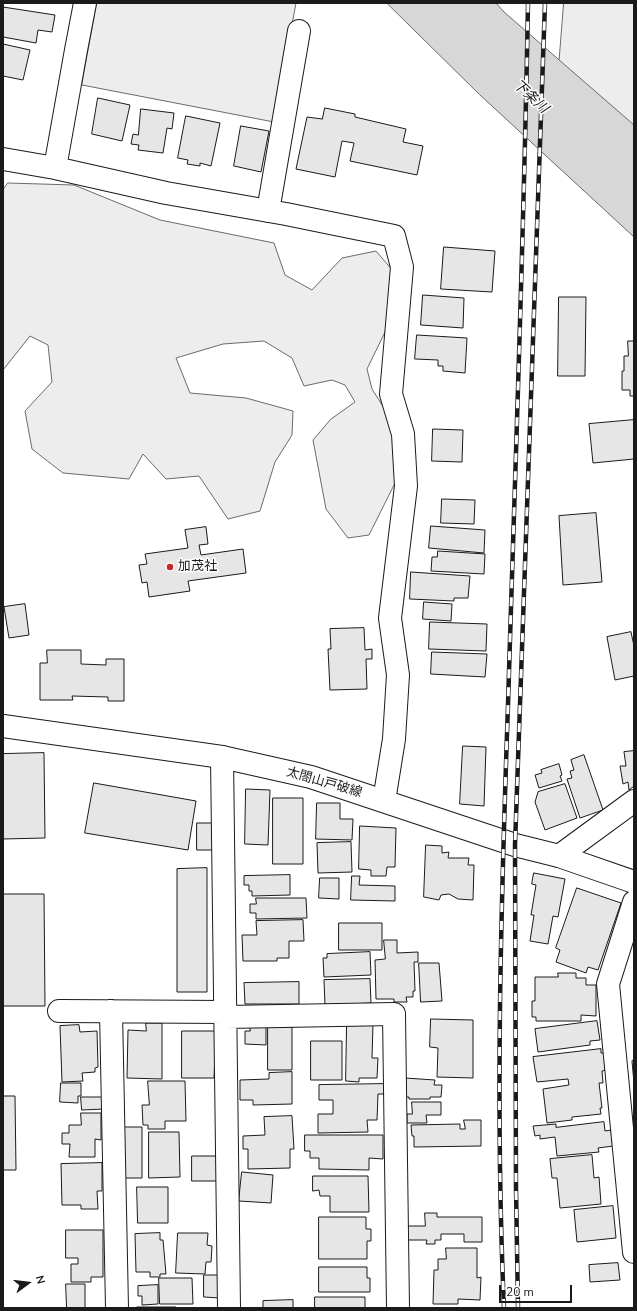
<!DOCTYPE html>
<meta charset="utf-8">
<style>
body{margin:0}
#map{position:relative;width:637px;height:1311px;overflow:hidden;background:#fff;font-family:"Nunito Sans",sans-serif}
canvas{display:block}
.frame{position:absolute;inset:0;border:4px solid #1a1a1a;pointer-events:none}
.north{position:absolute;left:8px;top:1263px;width:40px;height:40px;-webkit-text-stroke:3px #fff;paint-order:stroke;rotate:75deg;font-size:11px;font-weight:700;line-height:16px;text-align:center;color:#1a1a1a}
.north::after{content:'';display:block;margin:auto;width:14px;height:18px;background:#1a1a1a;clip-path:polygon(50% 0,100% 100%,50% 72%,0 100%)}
.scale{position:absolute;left:499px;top:1285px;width:73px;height:18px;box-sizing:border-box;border:2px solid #1a1a1a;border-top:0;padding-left:5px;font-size:12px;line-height:14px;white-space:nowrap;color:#1a1a1a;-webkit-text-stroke:3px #fff;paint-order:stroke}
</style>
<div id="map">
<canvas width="637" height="1311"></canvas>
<div class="frame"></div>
<div class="north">N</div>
<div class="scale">20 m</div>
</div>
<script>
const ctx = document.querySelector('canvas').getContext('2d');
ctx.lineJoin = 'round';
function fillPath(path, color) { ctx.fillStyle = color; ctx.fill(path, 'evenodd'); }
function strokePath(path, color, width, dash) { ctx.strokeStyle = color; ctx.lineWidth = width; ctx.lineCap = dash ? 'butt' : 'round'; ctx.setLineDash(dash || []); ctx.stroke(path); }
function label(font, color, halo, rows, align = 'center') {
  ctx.font = font + ' "Nunito Sans","Noto Sans JP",sans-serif'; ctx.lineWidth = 3; ctx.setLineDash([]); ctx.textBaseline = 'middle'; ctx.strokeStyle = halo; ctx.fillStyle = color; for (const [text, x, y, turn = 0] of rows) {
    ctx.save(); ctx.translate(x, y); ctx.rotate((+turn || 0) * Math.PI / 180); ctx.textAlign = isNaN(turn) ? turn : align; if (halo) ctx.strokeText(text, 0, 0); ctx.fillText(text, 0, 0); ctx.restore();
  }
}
const green = new Path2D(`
 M97,3h199l-22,119 -192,-37z
 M564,3h70v147l-76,-72z
 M8,183l66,2 86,35 114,23 11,32 27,15 30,-32 34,-7 18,21 -7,56 -20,41 5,20 19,30 6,60 -28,56 -21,3 -22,-29 -13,-69 18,-21 24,-17 -10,-17 -13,-5 -28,6 -12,-28 -28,-17 -41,3 -47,14 14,35 56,5 47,13 -1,24 -17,27 -15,49 -32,8 -29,-43 -33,3 -23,-25 -14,25 -66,-6 -31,-24 -7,-38 27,-29 -4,-37 -18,-9 -27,34v-180z`);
const water = new Path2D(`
 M387,3h109l8,9 130,113v112l-154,-142z`);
const building = new Path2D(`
 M3,7l52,8 -3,17 -14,-2 -2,13 -33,-6z
 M3,44l27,6 -7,30 -20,-4z
 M98,98l32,7 -8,36 -30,-7z
 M325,108l30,6v3l51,12 -3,13 20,4 -6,29 -67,-14 4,-18 -12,-2 -7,36 -39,-8 11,-52 15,2z
 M141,109l33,4 -2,16 -5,-1 -4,25 -25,-3 1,-5 -8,-1 2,-10 5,1z
 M186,116l34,7 -9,43 -11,-3v3l-13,-2 1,-4 -10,-2z
 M241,126l28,5 -8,41 -27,-6z
 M444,247l51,4 -3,41 -51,-3z
 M423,295l41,3 -1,30 -42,-3z
 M559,297h27l-1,79h-27z
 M417,335l50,3 -2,35 -22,-2v-5h-5v-6l-23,-1z
 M628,341h6v55h-4v-6h-8v-19h2v-15h4z
 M634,420v39l-41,4 -4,-39z
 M433,429l30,1 -1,32 -30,-1z
 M442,499l33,1 -1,24 -33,-1z
 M596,513l6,69 -39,3 -4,-69z
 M431,526l54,4 -1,23 -55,-5z
 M206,527l2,17 -9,1 2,10 42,-6 3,24 -58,8 2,10 -41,6 -2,-15 -5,1 -3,-18 8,-1 -2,-10 43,-6 -3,-18z
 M438,551l47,3 -1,20 -53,-3 1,-14h5z
 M411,572l59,4 -2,22h-14v3l-44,-2z
 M424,602l28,2 -1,17 -28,-2z
 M25,604l4,31 -20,3 -5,-31z
 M430,622l57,2 -1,27 -57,-2z
 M364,628l1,22 7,-1v10h-6l1,30 -37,1 -2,-41h3l-1,-20z
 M631,632l3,14v30l-19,4 -8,-43z
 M47,650h34v14l25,1v-6h18v42h-16v-4l-36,-1 1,4h-33v-37h7z
 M432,652l55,2 -2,23 -54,-3z
 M463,746l23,1 -2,59 -24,-2z
 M634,751v35l-5,4 -1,-8 -5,2 -3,-18h6l-2,-14z
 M44,753l1,85 -42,1v-85z
 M584,755l19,55 -23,8 -13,-39 5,-1 -2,-7 4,-1 -3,-10z
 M559,764l3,11 -2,1 2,5 -23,7 -4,-13 7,-2 -1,-3z
 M94,783l102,18 -8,49 -103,-17z
 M565,784l12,34 -32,12 -10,-28 3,-10z
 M246,789l24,1 -2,55 -23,-1z
 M273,798h30v66h-30z
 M317,803h23v16h13l-1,21 -36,-1z
 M197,823h17l1,27h-18z
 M360,826l36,2 -1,39h-8l-1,9h-15v-6l-12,-1z
 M351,842l1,30 -34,1 -1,-30z
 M426,845l16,1v7l7,-1 -1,6h21l-1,7h6l-1,35 -15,-1 -9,-5 -8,1 -2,5 -15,-3z
 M207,868v124h-30v-123z
 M534,873l31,6 -7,38 -5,-1 -5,28 -18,-3 4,-26h-3l5,-30 -4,-1z
 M290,875v20l-38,1v-5h-3v-6h-5v-9z
 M352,876h8l-1,9 36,1v15l-44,-1z
 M320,878h19v21l-20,-1z
 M577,888l44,15 -23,67 -10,-3 -2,6 -30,-11 4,-12 -4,-2z
 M3,894h41l1,112h-42z
 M256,898h50l1,20 -51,1v-6h-6v-9h6z
 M303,920l1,21h-15v17h-12v3h-34l-1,-26h15l-1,-14z
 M339,923h43v27h-43z
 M384,940h13v13l21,-1v10h-4l1,29h-2v6h-7l1,5h-13v-3h-18l-1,-39 10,-1z
 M370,952l1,23 -47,2 -1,-19h4v-4z
 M419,963h20l3,38 -21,1z
 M558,973h18v5h10v7h10v31l-15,-1v6h-45v-4h-4v-16h3v-24h23z
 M370,979l1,24 -46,2 -1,-25z
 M299,982v22h-54l-1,-21z
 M431,1019l42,1v58l-36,-1 1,-29 -8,-1z
 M597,1021l3,19 -10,1v4l-52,7 -3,-23z
 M146,1023h16v56l-35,-1 1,-48 18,1z
 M347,1024h26l-1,34h6l-1,20h-18v4l-13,-1z
 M79,1025l1,7 17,-1 1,36 -3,1v4l-13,1 1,8 -21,1 -2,-56z
 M250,1027h16v18l-21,-1v-13h5z
 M268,1027h24v43h-24z
 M182,1031h34l-2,47h-32z
 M311,1041h31v39h-31z
 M601,1049v4h3l2,17 -4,1 1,12h-4l3,25h-2l1,6 -29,3v3l-25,3 -4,-34 26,-4 -1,-6 -31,3 -4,-25z
 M634,1060v23l-2,-22z
 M292,1072v32l-39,1v-5h-13v-20l29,-1v-6z
 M405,1078l30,2 -1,5h8l-1,12h-11v2h-21v-2h-5z
 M148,1081h37l1,40h-21v8h-17v-4h-5l-1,-20h7z
 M61,1083h20v13h-3v7l-18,-1z
 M384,1084v10h-6l-1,26h-10l1,12 -50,1v-19h15v-14h-14v-15z
 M3,1096h12l1,74h-13z
 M81,1097h22l1,12 -22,1z
 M412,1102h29v13h-15l1,8h-20v-9h5z
 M81,1113h20v27l-6,-1v18h-26l1,-13h-8v-11h7v-8h12z
 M292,1116l2,33h-4v19l-42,1v-20h-5v-13l22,-1 -1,-18z
 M464,1120h17v26l-67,1v-11h-2l-1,-11 49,-1v5h5z
 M604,1122l1,9 6,-1 2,16 -15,2 1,4 -42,4 -2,-19 -15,2v-4l-5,1 -2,-10 23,-2v3z
 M124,1127h18v51h-18z
 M149,1132h30l1,45 -31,1z
 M305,1135h78v24l-14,-1v12l-50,-1v-11h-9v-7h-5z
 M592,1155l2,23 5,-1 2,27 -41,4 -3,-30h-5l-2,-19z
 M192,1156h26v25h-26z
 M102,1163v28h-5l1,18h-17v-4h-19l-1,-41z
 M242,1172l31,3 -2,28 -32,-2z
 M313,1176h55l1,36h-39v-16h-10l-1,-6 -6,1z
 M137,1187h31v36h-30z
 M613,1206l3,32 -39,4 -3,-32z
 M425,1213h12v4h45v25h-18v-8h-23v6h-6v4h-9l1,-4h-20v-14h18z
 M319,1217h47v12h5v12h-4v18h-48z
 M66,1230h37v47h-12v5h-20v-18h7v-6h-12z
 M160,1233v7h3l3,34h-6v3h-10v-5h-14l-1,-38z
 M178,1233h30l-1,12 5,1 -1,16h-5l-1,12 -29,-1z
 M446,1248h31v30l4,-1 -1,23 -22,-1v5h-25l1,-34h4v-11h8z
 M618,1263l2,17 -30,2 -1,-17z
 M319,1267h48v11h3v14h-51z
 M204,1275h16v23l-16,-1z
 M159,1278h33l1,26h-33z
 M66,1284h19v24h-18z
 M158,1285v19l-16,1v-9h-4v-10z
 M315,1297h50v11h-50z
 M293,1300v8h-37h7v-7z
 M137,1307h39v1h-39z`);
const minor = new Path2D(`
 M85,3l-9,47 -21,118 111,25 120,21 108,22 8,31 -11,127 12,40 3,52 -16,132 8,57 -4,64 -10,62
 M3,159l52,9
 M268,211l31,-180
 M222,757l7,551
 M559,856l75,-55
 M634,902l-26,82 26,268
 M59,1011l167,1
 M111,1011l6,297
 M226,1017l168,-3 4,294`);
const secondary = new Path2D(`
 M3,726l219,31 89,20 204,68 44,11 75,26`);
const rail = new Path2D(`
 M504,1308c-9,-201 -3,-402 4,-603 7,-234 16,-468 20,-702
 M518,1308l-2,-120 -1,-343 30,-842`);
const markers = [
 [170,567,4,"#c62828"]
];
const poiNames = [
 ["加茂社",178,567]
];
const streetNames = [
 ["太閤山戸破線",324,783,16]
];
const waterNames = [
 ["下条川",530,97,42]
];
fillPath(green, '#ededed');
strokePath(green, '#6a6a6a', 1);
fillPath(water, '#d7d7d7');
strokePath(water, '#6a6a6a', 1);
fillPath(building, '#e6e6e6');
strokePath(building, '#1a1a1a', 1);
strokePath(minor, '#1a1a1a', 24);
strokePath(secondary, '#1a1a1a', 24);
strokePath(minor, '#fff', 22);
strokePath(secondary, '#fff', 22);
strokePath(rail, '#1a1a1a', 4.5);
strokePath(rail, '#fff', 3, [9]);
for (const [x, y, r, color] of markers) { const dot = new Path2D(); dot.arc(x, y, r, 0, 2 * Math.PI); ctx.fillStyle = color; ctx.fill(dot); strokePath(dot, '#fff', 1.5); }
label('13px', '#1a1a1a', '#fff', poiNames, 'left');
label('13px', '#1a1a1a', '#fff', streetNames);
label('italic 14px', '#1a1a1a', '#fff', waterNames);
</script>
